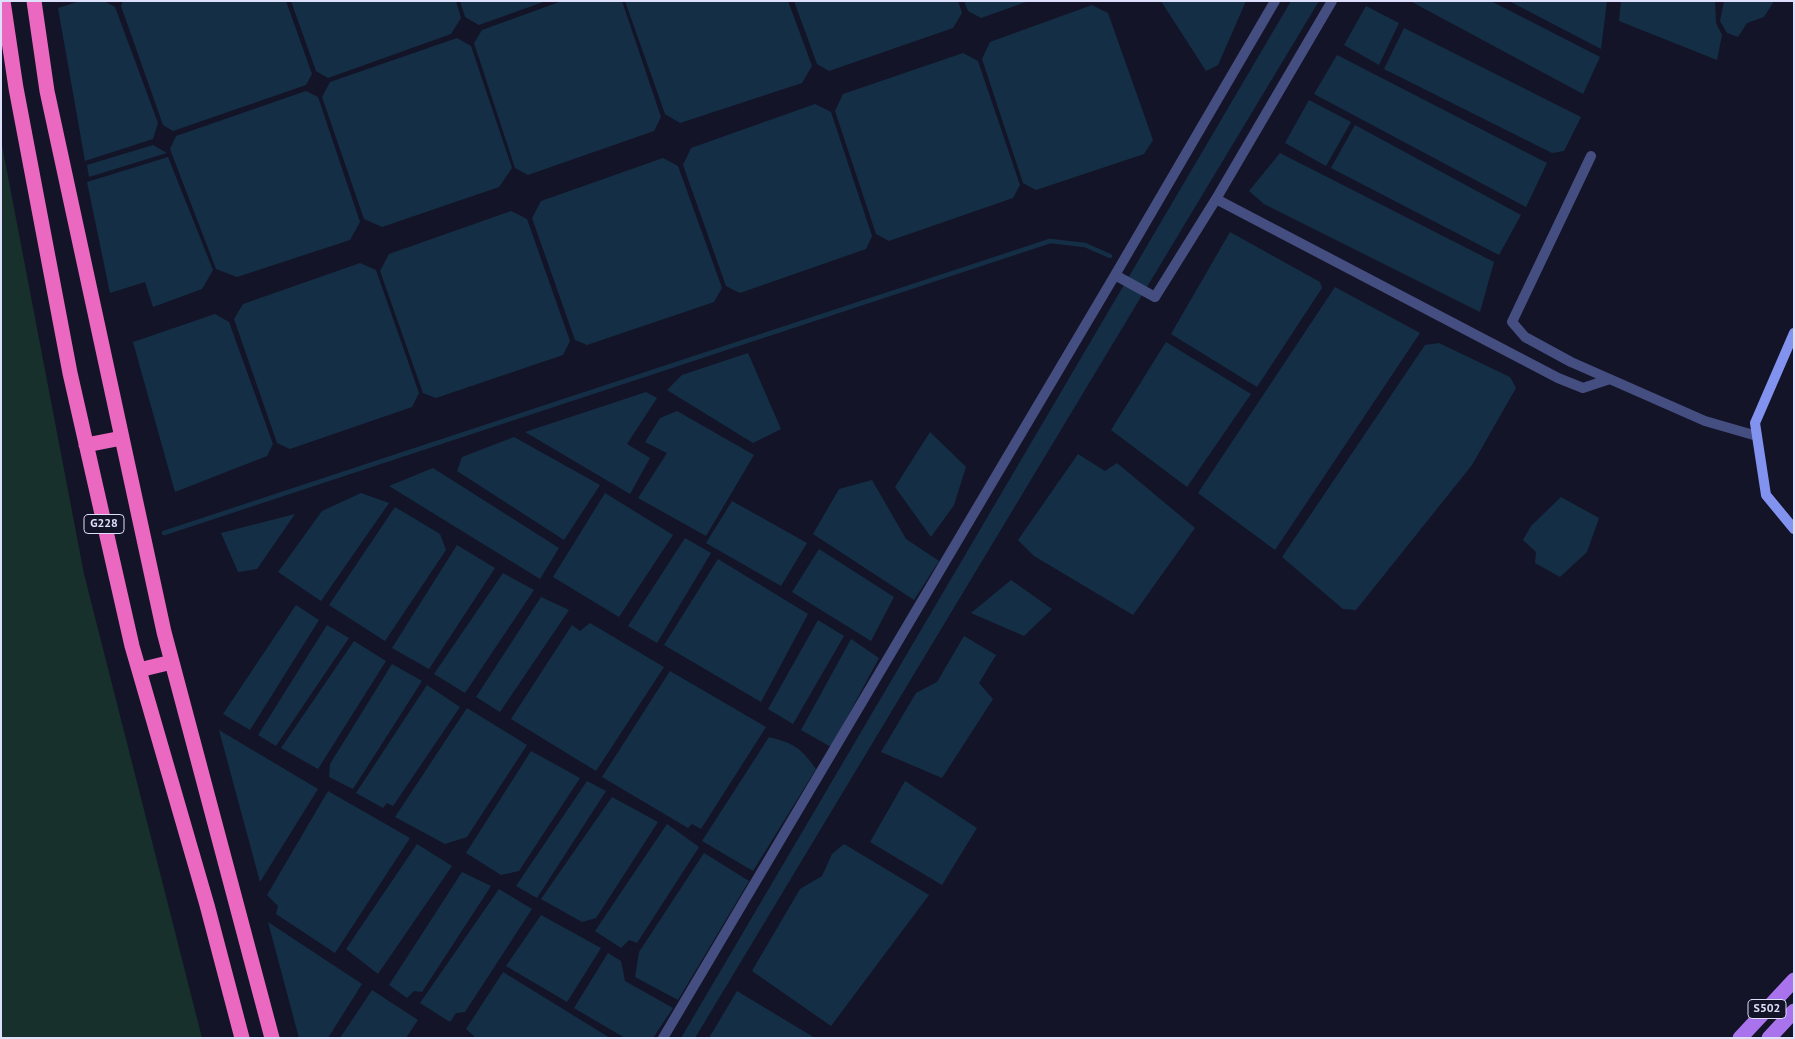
<!DOCTYPE html>
<style>
body{margin:0}
#map{position:relative;width:1795px;height:1039px;overflow:hidden;background:#131427;font-family:"PT Sans",sans-serif}
canvas{display:block}
.frame{position:absolute;inset:0;border:2px solid #dee0fb;pointer-events:none}
</style>
<div id="map">
<canvas width="1795" height="1039"></canvas>
<div class="frame"></div>
</div>
<script>
const ctx = document.querySelector('canvas').getContext('2d');
ctx.lineJoin = 'round';
function fillPath(path, color) { ctx.fillStyle = color; ctx.fill(path, 'evenodd'); }
function strokePath(path, color, width, dash) { ctx.strokeStyle = color; ctx.lineWidth = width; ctx.lineCap = dash ? 'butt' : 'round'; ctx.setLineDash(dash || []); ctx.stroke(path); }
function label(font, color, halo, rows, align = 'center') {
  ctx.font = font + ' "PT Sans",sans-serif'; ctx.lineWidth = 5; ctx.setLineDash([]); ctx.textBaseline = 'middle'; ctx.strokeStyle = halo; ctx.fillStyle = color; for (const [text, x, y, turn = 0] of rows) {
    ctx.save(); ctx.translate(x, y); ctx.rotate((+turn || 0) * Math.PI / 180); ctx.textAlign = isNaN(turn) ? turn : align; if (halo) ctx.strokeText(text, 0, 0); ctx.fillText(text, 0, 0); ctx.restore();
  }
}
const green = new Path2D(`
 M1,140l83,434 118,464h-201z`);
const water = new Path2D(`
 M80,1h24l11,6 43,116 -5,16 -68,22 -27,-153z
 M123,1h163l26,73 -6,11 -133,46 -10,-6 -42,-119z
 M291,1h165l5,17 -10,16 -123,44 -12,-7z
 M460,1h86l-67,24 -14,-8z
 M562,1h60l39,116 -7,14 -126,44 -13,-7 -41,-125 8,-13z
 M625,1h163l24,65 -10,17 -122,40 -15,-9z
 M794,1h164l4,12 -9,15 -124,43 -12,-7z
 M964,1h65l-48,17 -13,-7z
 M1161,1h85l-28,64 -12,6z
 M1291,1h28l-624,1037h-14z
 M1410,1h81l109,56 -17,37z
 M1509,1h98l-6,48z
 M1621,1h94l1,22 6,12 -5,25 -98,-39z
 M1724,1h50l-10,16 -17,6 -9,14 -11,-4 -7,-12z
 M1092,5l16,8 45,127 -9,14 -108,36 -13,-7 -41,-124 8,-17z
 M1366,6l33,17 -20,42 -35,-20z
 M1404,28l177,89 -17,34 -12,2 -168,-84z
 M457,38l14,8 41,122 -13,19 -117,40 -18,-8 -42,-122 8,-15z
 M963,53l15,8 42,124 -7,13 -124,43 -13,-7 -41,-123 8,-17z
 M1337,55l210,108 -21,44 -212,-113z
 M306,91l12,6 42,125 -10,18 -113,37 -21,-8 -46,-120 6,-13z
 M1309,100l42,22 -25,44 -41,-23z
 M815,104l16,8 41,124 -6,13 -126,44 -14,-7 -43,-121 8,-17z
 M1355,125l166,90 -22,40 -168,-87z
 M153,145l14,8 -78,24 -2,-12z
 M1280,153l214,109 -14,50 -216,-108 -15,-13z
 M168,157l45,113 -11,19 -49,18 -8,-25 -35,11 -23,-111z
 M663,158l15,8 44,122 -8,14 -127,43 -12,-5 -43,-122 9,-17z
 M511,211l16,8 43,122 -7,14 -127,43 -13,-5 -43,-122 9,-17z
 M1230,232l90,50 2,6 -65,99 -86,-53z
 M360,263l16,7 43,123 -7,14 -122,42 -13,-6 -43,-124 9,-15z
 M1335,287l85,46 -145,217 -77,-57z
 M215,314l14,8 44,122 -6,12 -92,36 -42,-150z
 M1166,342l85,52 -64,93 -76,-57z
 M1439,343l71,34 6,11 -44,77 -116,145 -13,-1 -61,-52 143,-212z
 M748,353l33,76 -28,14 -86,-53 15,-15z
 M646,392l11,6 -30,46 23,14 -20,36 -105,-62z
 M677,411l77,44 -48,81 -68,-38 29,-45 -22,-11 15,-24z
 M930,432l36,35 -12,38 -23,32 -36,-50z
 M514,437l86,48 -36,55 -107,-69 5,-14z
 M1078,454l27,17 12,-8 78,65 -62,87 -99,-59 -16,-16z
 M433,468l126,80 -19,31 -151,-93z
 M872,480l34,59 33,22 -25,39 -101,-66 26,-45z
 M361,493l28,10 -68,98 -43,-29 44,-61z
 M605,493l68,42 -54,82 -66,-40z
 M1561,497l38,21 -12,34 -27,25 -25,-14 1,-11 -13,-12 8,-14z
 M732,501l75,42 -26,43 -75,-43z
 M395,507l45,27 6,16 -61,91 -56,-36z
 M295,514l-38,55 -19,3 -17,-39z
 M685,538l26,15 -54,90 -29,-17z
 M457,545l38,23 -66,101 -37,-21z
 M819,549l75,48 -23,44 -79,-49z
 M718,559l90,55 -47,88 -97,-57z
 M503,573l31,17 -69,103 -31,-19z
 M1011,580l41,29 -28,27 -53,-23z
 M541,597l28,13 -69,102 -24,-15z
 M296,605l23,15 -69,110 -27,-16z
 M818,620l26,16 -51,88 -25,-15z
 M590,623l74,44 -68,104 -85,-52 61,-94 8,6z
 M327,625l22,13 -73,108 -18,-11z
 M964,636l32,19 -17,28 14,16 -51,79 -61,-26 35,-59 21,-11z
 M851,639l28,19 -48,89 -30,-17z
 M354,641l32,20 -68,108 -37,-21z
 M392,664l30,17 -69,108 -24,-12 1,-13z
 M670,671l96,56 -65,102 -9,-5 -4,4 -86,-51z
 M427,685l33,22 -67,99 -6,-3 -4,5 -27,-15z
 M467,708l60,37 -60,92 -22,7 -50,-27z
 M219,730l99,59 -58,93z
 M769,737c26,7 31,10 47,32l-63,102 -51,-30z
 M531,751l49,27 -61,93 -18,4 -35,-22z
 M587,781l19,10 -69,107 -21,-12z
 M905,781l72,47 -35,57 -72,-43z
 M328,791l82,47 -75,115 -59,-39 2,-8 -11,-11z
 M612,797l46,25 -62,96 -14,4 -41,-23z
 M667,824l32,23 -62,96 -8,-3 -8,8 -26,-17z
 M417,844l35,22 -74,108 -32,-25z
 M844,844l85,51 -98,131 -79,-55 48,-82 22,-13 10,-22z
 M704,853l45,28 -71,119 -43,-23 4,-25z
 M462,872l29,14 -69,106 -8,-1 -7,7 -18,-13z
 M499,889l33,20 -67,103 -9,1 -6,9 -30,-19z
 M541,915l60,33 -34,54 -61,-36z
 M268,922l94,62 -34,54h-29z
 M608,953l13,8 4,20 48,27 -20,30h-28l-51,-30z
 M503,972l107,66h-134l-10,-9z
 M372,990l46,30 -12,18h-66z
 M737,991l78,47h-106z`);
const stream = new Path2D(`
 M164,533l886,-292 35,4 25,11`);
const street = new Path2D(`
 M1332,1l-116,198 342,179 25,10 27,-9
 M1591,156l-79,166 13,15 46,25 134,59 52,15
 M1115,275l40,22 61,-98
 M663,1038l452,-763 160,-274`);
const secondary = new Path2D(`
 M1794,333l-39,90 11,72 28,34`);
const primary = new Path2D(`
 M1740,1038l54,-58
 M1769,1038l25,-27`);
const highway = new Path2D(`
 M3,1l13,87 54,285 62,273 75,259 35,133
 M34,1l13,90 117,541 108,406
 M86,445l36,-7
 M139,670l33,-8`);
const shields = [
 [104,524,40],
 [1767,1009,38]
];
const shieldNames = [
 ["G228",104,524],
 ["S502",1767,1009]
];
fillPath(green, '#17302b');
fillPath(water, '#142f45');
strokePath(stream, '#142f45', 4.5);
strokePath(street, '#454e80', 10);
strokePath(secondary, '#8193ef', 10);
strokePath(primary, '#a873ed', 15);
strokePath(highway, '#eb68c0', 15);
for (const [x, y, w] of shields) { const box = new Path2D(); box.roundRect(x - w / 2, y - 9.5, w, 19, 4); ctx.fillStyle = '#131427'; ctx.fill(box); strokePath(box, '#dee0fb', 1); }
label('bold 12px', '#dee0fb', null, shieldNames);
</script>
